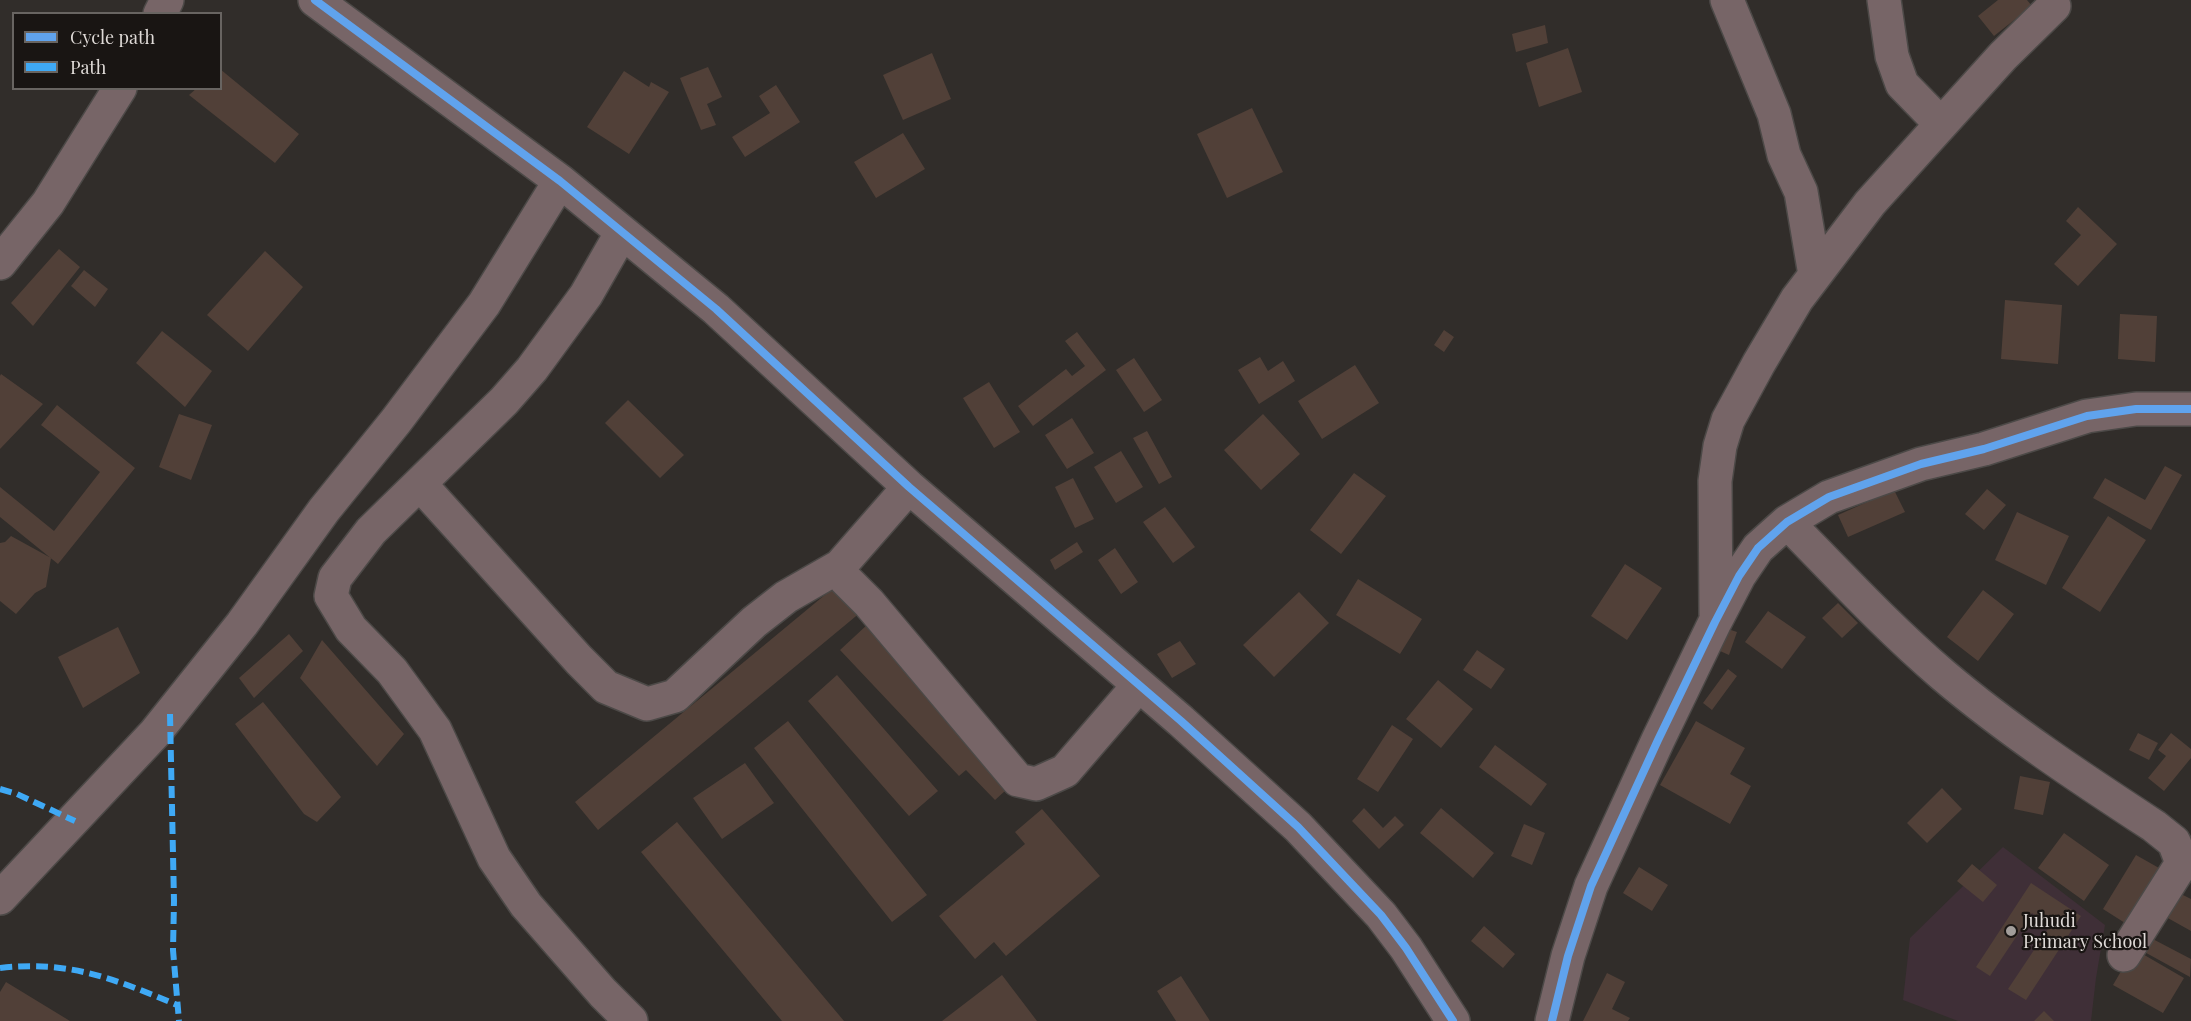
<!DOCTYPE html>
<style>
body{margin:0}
#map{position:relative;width:2191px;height:1021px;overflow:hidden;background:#312d2a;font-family:"Playfair Display",serif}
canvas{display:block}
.legend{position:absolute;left:12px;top:12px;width:210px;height:78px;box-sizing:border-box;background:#191513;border:2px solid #686461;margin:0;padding:8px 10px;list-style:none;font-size:18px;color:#dfdad7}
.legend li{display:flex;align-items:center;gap:12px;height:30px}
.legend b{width:30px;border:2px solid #686461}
</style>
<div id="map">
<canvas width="2191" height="1021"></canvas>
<ul class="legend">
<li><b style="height:8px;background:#60a3ed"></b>Cycle path</li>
<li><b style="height:8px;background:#3fa9f5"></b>Path</li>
</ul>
</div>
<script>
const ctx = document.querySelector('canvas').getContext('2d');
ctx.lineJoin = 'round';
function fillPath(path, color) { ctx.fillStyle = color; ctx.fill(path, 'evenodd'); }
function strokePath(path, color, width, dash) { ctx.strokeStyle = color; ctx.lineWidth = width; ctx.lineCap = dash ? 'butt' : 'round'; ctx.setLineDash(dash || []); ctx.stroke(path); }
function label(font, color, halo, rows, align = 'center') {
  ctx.font = font + ' "Playfair Display",serif'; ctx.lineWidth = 4.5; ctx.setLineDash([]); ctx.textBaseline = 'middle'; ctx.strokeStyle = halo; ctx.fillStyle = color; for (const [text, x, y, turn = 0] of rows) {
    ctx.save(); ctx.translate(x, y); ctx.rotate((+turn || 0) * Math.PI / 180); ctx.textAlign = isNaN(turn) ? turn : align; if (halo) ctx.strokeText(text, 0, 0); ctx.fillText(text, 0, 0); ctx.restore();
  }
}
const education = new Path2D(`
 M2003,847l102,78 -9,53 -5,43h-133l-55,-21 7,-62z`);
const building = new Path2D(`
 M1998,0h29l5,6 -38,30 -16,-20z
 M1545,25l3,18 -32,9 -4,-18z
 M1568,48l14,44 -43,15 -13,-44z
 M932,53l19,46 -48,21 -20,-45z
 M708,67l14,30 -15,7 9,21 -15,5 -21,-52z
 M220,69l79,65 -24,29 -86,-68 8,-7h23z
 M624,71l25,16 2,-5 18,10 -40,62 -42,-27z
 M776,85l24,37 -55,35 -13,-20 38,-24 -11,-17z
 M1252,108l31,64 -56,26 -30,-64z
 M903,133l22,36 -49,29 -22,-36z
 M2078,207l39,37 -39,42 -24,-22 27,-29 -15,-14z
 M59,249l21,18 -47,59 -22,-23z
 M265,251l38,36 -55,64 -41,-36z
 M84,270l24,19 -13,18 -24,-21z
 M2005,300l57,5 -4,59 -57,-5z
 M2120,314l37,2 -2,46 -37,-3z
 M1444,330l10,7 -10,15 -10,-7z
 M162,331l50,40 -27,36 -49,-44z
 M1077,332l29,38 -73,56 -15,-20 48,-37 6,7 13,-10 -20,-25z
 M1260,357l8,14 15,-10 12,20 -36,23 -21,-34z
 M1134,358l28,42 -18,12 -28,-42z
 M1355,365l24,38 -57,36 -24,-38z
 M1,374l42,30 -43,45v-73z
 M989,382l31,50 -26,16 -31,-50z
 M628,400l56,55 -24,23 -55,-55z
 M57,405l78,63 -77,96 -58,-47v-30l54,44 46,-59 -59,-47z
 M179,414l33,11 -21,55 -32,-13z
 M1263,414l37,40 -39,36 -37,-40z
 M1072,418l22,35 -27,16 -22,-34z
 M1147,431l25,46 -13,7 -26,-46z
 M1121,451l22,36 -27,16 -22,-36z
 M2165,466l17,9 -31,55 -58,-32 12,-20 40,22z
 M1354,473l32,23 -45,58 -31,-24z
 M1073,478l21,41 -19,9 -20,-41z
 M1987,489l19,16 -22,25 -19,-16z
 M1894,490l11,22 -57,25 -10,-22z
 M1165,507l30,40 -22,16 -30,-41z
 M2017,512l52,24 -23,49 -51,-25z
 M2108,516l38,24 -46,72 -38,-24z
 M11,536l40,22 -5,29 -11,6 -19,21 -16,-13v-58l5,-1z
 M1077,542l6,10 -28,18 -5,-10z
 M1115,548l23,34 -17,12 -23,-34z
 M1625,564l37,24 -35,52 -36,-24z
 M1358,579l64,40 -22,35 -64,-39z
 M838,584l23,28 -263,218 -23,-28z
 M1983,590l31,24 -36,47 -31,-24z
 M1299,592l30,31 -55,54 -31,-32z
 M1838,603l20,20 -16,15 -20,-20z
 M1768,611l38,26 -24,32 -37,-27z
 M868,624l148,157 -21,19 -29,-30 -7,6 -119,-126z
 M118,627l22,46 -57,35 -25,-51z
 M1728,629l9,3 -8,23 -9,-4z
 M289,634l14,17 -49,47 -15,-20z
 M322,640l82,94 -27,32 -77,-88z
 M1180,641l16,23 -24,14 -15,-24z
 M1477,650l28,19 -14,20 -28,-19z
 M1728,669l9,7 -25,34 -9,-7z
 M837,675l101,116 -29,25 -101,-115z
 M1438,680l35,29 -32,39 -35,-29z
 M263,702l78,95 -24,25 -13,-8 -69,-90z
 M788,721l139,174 -35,27 -138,-174z
 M1696,721l49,27 -15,26 21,12 -21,38 -70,-39z
 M1392,725l21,14 -35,53 -21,-13z
 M2138,733l20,10 -9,17 -20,-10z
 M2171,733l20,16v9l-27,33 -16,-13 18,-22 -8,-6z
 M1495,745l52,39 -16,22 -52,-39z
 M745,763l29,40 -52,36 -29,-41z
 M2020,776l30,6 -7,33 -29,-6z
 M1942,788l20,21 -35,34 -20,-20z
 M1364,808l19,20 12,-12 9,9 -25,24 -27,-28z
 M1441,808l53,45 -21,25 -53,-45z
 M1042,809l58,67 -94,80 -12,-14 -19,17 -36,-43 86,-72 -10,-12z
 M677,822l167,199h-62l-141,-169z
 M1524,824l21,9 -13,32 -21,-9z
 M2064,833l45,32 -25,36 -46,-33z
 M2136,855l23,13 -34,55 -22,-14z
 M1972,864l25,21 -14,17 -26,-21z
 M1639,867l29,18 -16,26 -29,-18z
 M2031,883l50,33 -55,84 -18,-11 42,-63 -18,-13 -42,63 -14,-9z
 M2179,893l12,6v32l-25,-14z
 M1484,926l31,28 -12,14 -32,-27z
 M2147,936l44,23 -1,18 -51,-28z
 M2134,949l50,29 -21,35 -50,-28z
 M1607,973l18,9 -13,27 18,9 -2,3h-45z
 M1002,975l35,46h-95z
 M1181,976l29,45h-34l-19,-30z
 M6,982l64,39h-70v-29z
 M2044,1011l10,10h-20z`);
const minor = new Path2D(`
 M315,0l245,181 156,128 193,178 272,234 117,106 83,88 25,33 47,73
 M1727,0l47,114 10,41 17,37 14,83
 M1884,0l8,56 10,28 39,40
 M160,14l7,-14
 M622,232l-36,63 -54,74 -28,32 -133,130 -36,47 -4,18 20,33 41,42 43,59 59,128 32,47 77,88 28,28
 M0,263l48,-60 72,-115
 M420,484l159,176 27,27 41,17 28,-8 79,-74 32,-25 54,-31
 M909,487l-69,79 5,13 24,24 149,177 18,4 29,-13 74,-86
 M1787,522c51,52 101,106 156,153 66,56 139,104 211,151l20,16 8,21 -58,92
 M1716,615l-1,-134 5,-35 8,-26 31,-57 38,-64 73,-96 133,-147 51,-50
 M0,898l155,-165 87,-109 82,-114 72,-89 88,-117 76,-123
 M1552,1021l16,-65 23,-70 67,-146 57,-118 24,-46 19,-28 29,-26 42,-25 92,-33 63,-15 103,-33 49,-7h55`);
const quiet = new Path2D(`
 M170,714l4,187 -1,49 6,71
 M0,789l17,5 58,27
 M0,968c69,-8 115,11 177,37`);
const cycleway = new Path2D(`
 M315,0l245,181 156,128 193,178 272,234 117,106 83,88 25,33 47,73
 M1552,1021l16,-65 23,-70 67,-146 57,-118 24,-46 19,-28 29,-26 42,-25 92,-33 63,-15 103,-33 49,-7h55`);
const markers = [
 [2011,931,6,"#a29d9a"]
];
const poiNames = [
 ["Juhudi",2023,921],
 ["Primary School",2023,942]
];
fillPath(education, '#3f2f37');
fillPath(building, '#514038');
strokePath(minor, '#4c4947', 36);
strokePath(minor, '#776567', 33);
strokePath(quiet, '#3fa9f5', 6, [12, 6]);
strokePath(cycleway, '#60a3ed', 8);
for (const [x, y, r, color] of markers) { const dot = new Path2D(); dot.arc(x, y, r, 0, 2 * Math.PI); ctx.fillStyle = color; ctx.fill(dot); strokePath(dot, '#191513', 2); }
label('18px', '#dfdad7', '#191513', poiNames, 'left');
</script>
